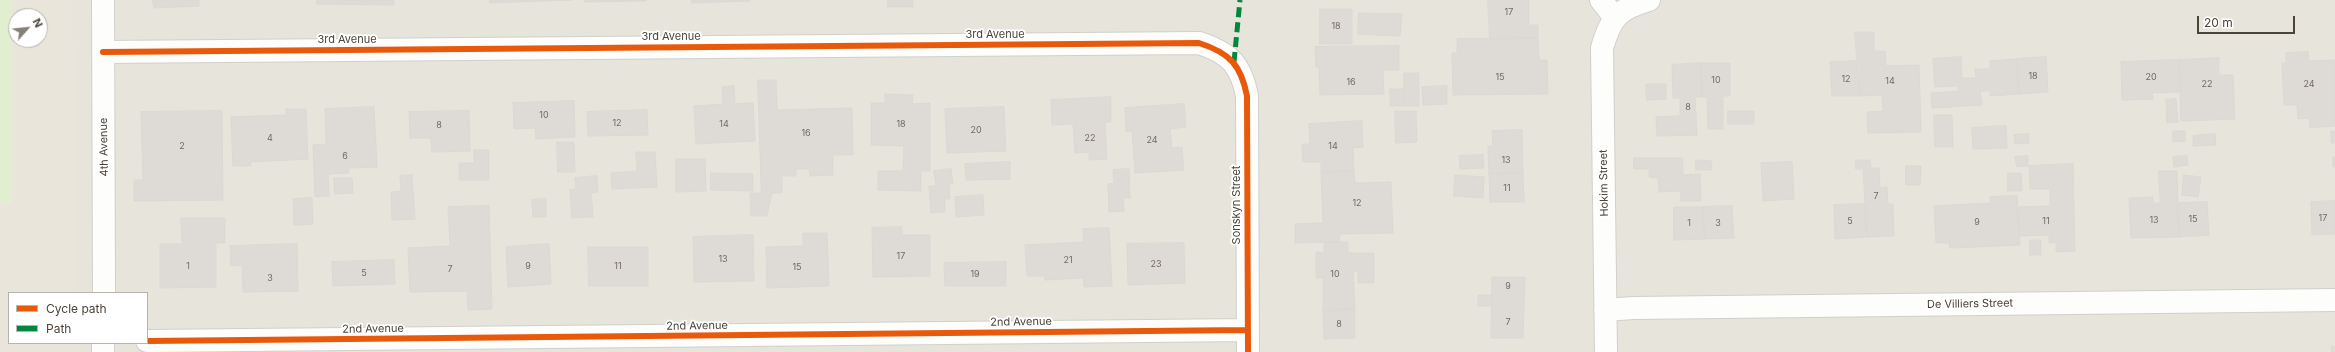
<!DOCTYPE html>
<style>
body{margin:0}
#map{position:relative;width:2335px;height:352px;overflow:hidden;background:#f4f2ee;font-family:Inter,sans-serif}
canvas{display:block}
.legend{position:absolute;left:8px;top:292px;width:140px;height:52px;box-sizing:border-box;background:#fff;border:1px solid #b7b4b0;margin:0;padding:5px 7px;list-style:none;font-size:12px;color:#4b4439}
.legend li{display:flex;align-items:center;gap:8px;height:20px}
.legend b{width:20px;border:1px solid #b7b4b0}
.north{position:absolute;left:8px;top:8px;width:40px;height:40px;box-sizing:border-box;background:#fff;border:1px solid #b7b4b0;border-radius:50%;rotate:63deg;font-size:11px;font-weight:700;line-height:16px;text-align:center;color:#4b4439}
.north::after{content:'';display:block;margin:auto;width:14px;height:18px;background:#868178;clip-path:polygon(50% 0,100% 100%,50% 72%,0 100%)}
.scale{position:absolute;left:2197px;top:16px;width:98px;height:18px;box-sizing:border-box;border:2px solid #4b4439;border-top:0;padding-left:5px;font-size:12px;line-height:14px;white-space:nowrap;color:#4b4439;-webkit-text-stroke:3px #fff;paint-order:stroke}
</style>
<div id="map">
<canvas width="2335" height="352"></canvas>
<ul class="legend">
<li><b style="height:5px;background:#e8590c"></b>Cycle path</li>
<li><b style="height:5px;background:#00873e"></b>Path</li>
</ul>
<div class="north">N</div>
<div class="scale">20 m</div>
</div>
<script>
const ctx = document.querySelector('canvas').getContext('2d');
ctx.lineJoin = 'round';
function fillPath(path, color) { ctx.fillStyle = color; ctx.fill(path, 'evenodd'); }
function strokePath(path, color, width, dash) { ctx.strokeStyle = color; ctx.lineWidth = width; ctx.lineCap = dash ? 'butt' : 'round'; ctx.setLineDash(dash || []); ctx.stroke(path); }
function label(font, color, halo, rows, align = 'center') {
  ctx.font = font + ' Inter,sans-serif'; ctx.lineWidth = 3.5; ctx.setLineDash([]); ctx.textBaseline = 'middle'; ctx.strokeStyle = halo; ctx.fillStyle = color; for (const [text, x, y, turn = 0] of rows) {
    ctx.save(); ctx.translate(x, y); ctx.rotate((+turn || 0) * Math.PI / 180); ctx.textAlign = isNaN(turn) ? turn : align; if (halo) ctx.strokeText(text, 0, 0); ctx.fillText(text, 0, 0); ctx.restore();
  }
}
const residential = new Path2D(`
 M0,0h2335v352h-2335zM16,16h24v24h-24zM9,293h138v50h-138z`);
const education = new Path2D(`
 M0,0h73l5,293h-69v50h69l1,9h-79zM16,16h24v24h-24z`);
const green = new Path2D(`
 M0,0h12v204h-12z`);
const building = new Path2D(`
 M153,0h46v6l-45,2z
 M317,0h77v5l-77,-1z
 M490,0h82l-82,3z
 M585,0h61v1l-61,1z
 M692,0h58v1l-58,2z
 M888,0h25v7h-25z
 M1488,0h41v25h9v13l-48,1z
 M1320,9h32v35h-32z
 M1359,13l43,1 -2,22 -42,-2z
 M1855,32h19v19h11l1,15 33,-1 2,67 -53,1 -1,-21 16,-1 -1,-16 -22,1z
 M1538,38l1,22h8l1,34 -95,1 -1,-42h5v-14z
 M1399,46v24h-16l1,24 -64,1 -1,-28h-3l-1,-20z
 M2308,52l1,9 26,-1v66l-25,2 -1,-10 -11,1 -1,-14h-13l-2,-42h4v-10z
 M1961,57l1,21h14l-1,-9h15v-8l27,-2 2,35 -29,2v-5h-10l2,14 -50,3 -1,-15 27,-2v-5l-23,1 -2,-28z
 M2046,57l2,35 -29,2 -2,-35z
 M2219,58v17h14l2,44 -54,2 -2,-61z
 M2179,60l1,32 -28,1 1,6 -31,1 -1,-38z
 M1859,61l1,35h-28l-2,-34z
 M1701,63h29v33h-7v33h-15l-1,-32h-5z
 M1701,63l1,34h-7l2,38 -40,1 -1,-19 24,-1v-18h-7l-1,-33z
 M1404,73h15v33h-15z
 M758,80h18l1,30 75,-2 1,47h-20v20l-23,1 -1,-7h-13v7h-14v17h-10l-5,23h-16l-1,-23h11z
 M1646,84h20v15l-19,1z
 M734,86l1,18 18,-1 2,38 -59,3 -2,-38 29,-2 -1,-17z
 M1447,86v18l-24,1 -1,-18z
 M1390,89h14v17h-13z
 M885,94l28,1 -1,9 18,-1v68h-9v20l-43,-1v-19h25l1,-25 -33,-1v-42h14z
 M1111,97v25h-6l2,37 -18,1v-8l-14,1 -2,-29 -21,1 -1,-25z
 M2176,99l2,23 -11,1 -1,-23z
 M574,101l1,36 -39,2 -1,-11 -21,1 -1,-26z
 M1184,104l2,23 -16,2 2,19 10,-1 2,23 -49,3 -3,-42 -6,1 -1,-24z
 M374,107l3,60 -28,1v5l-21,1 1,22 -14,1 -2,-52 13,-1 -1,-35z
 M1004,107l2,44 -59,2 -2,-44z
 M286,109h20l2,50 -58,3 1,4h-18l-2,-49 55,-2z
 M647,110l1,25 -60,1 -1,-24z
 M222,111l1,89 -89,1v-21h9l-2,-68z
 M469,111l1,40 -38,1 -1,-14h-21l-1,-26z
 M1395,111h21l1,31 -21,1z
 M1728,111h26v13h-26z
 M1934,115h18l1,32h-18z
 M1362,121l1,26 -10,1 1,23 -33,1v-10h-18l-1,-18h8l-1,-20z
 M2006,126l1,22 -34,1 -1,-21z
 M1522,130l1,43 -34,1 -1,-28h5l-1,-15z
 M2173,131h12v10l-12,1z
 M2331,131h4v12h-3z
 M2029,134v9l-14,1 -1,-9z
 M2215,134l1,11 -23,1v-10z
 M557,142h17l1,30h-17z
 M474,150h15v30h-30v-17h15z
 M636,152h19l2,35 -45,2 -1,-16 26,-2z
 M1483,155l1,13 -24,1 -1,-13z
 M2028,156v10l-11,1 -2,-10z
 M2187,156l1,9 -14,2 -1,-10z
 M2333,157h2v10h-2z
 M1634,158h49v17l17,-1 1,27h-20l-1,-10 -21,1 -1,-14 -9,-1v-8h-15z
 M676,159h29l1,32 -30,1z
 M1696,160l16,1 -1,9h-15z
 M1856,160h14l1,8h8l1,20 7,-1 1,17h5l1,32 -27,1 -4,-68h-7z
 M1010,162v17l-44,1 -1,-16z
 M1792,162l2,37 -31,2 -2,-38z
 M2073,164l2,87 -19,1v-10l-7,1v-8l-30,1 -1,-29 32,-1v-17h-20l-1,-23z
 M1906,166h15l-1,19h-14z
 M951,169l2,15h-4l1,15h-5v13l-14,1 -2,-27h7l-2,-15z
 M1129,169l1,29h-7l1,13 -15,1 -1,-28 6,-1 -1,-13z
 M1354,171l1,12 36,-1 2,51 -54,1 1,8 -45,1v-19l28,-1 -2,-51z
 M2159,171h18l2,66 -48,1 -2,-40 24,-1v6h7z
 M711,173l42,1v17l-42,-1z
 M1523,173l1,29h-34l-1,-28z
 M2008,173h13l1,18h-14z
 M412,175l3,44 -23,1 -1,-28 10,-1 -1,-15z
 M1455,175l29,2 -1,21 -29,-2z
 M2184,175l17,2 -3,20 -16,-2z
 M597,176l1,16 -7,1 2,24 -21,1 -2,-28 6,-1 -1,-11z
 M334,178h18l1,15 -18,1z
 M983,195l1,20 -28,2 -1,-20z
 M2017,196l3,49 -70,3 -1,-5h-13l-2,-37 57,-3 -1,-6z
 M312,198l1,26 -19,1 -1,-26z
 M546,199v18h-13l-1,-17z
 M2335,201v33l-23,1 -1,-33z
 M2207,202l2,33 -30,2 -1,-34z
 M1865,204l2,33 -32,2 -1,-34z
 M489,206l3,103 -24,1 -1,-19 -57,1 -2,-44 42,-2 -2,-39z
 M1732,206l2,32 -30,1 -1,-32z
 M1674,207h29l1,32 -30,1z
 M181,218h44v25h-9v44l-56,1v-44h22z
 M902,227v8h28v41l-57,1 -1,-49z
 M1109,228l3,58 -28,1 -1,-9 -38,2 -1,-4h-17l-2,-31 59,-3 -1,-13z
 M803,233h24l2,53 -62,2 -1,-41 37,-1z
 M753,235l1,46 -60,1 -1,-45z
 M2030,240h11v15h-11z
 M1340,242h8v11h26v30h-16v-12h-5l2,38 -32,2v-33h-7v-26l8,1v-10z
 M1184,243l1,40 -57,2 -1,-41z
 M297,244l1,47 -55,1 -1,-27 -11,1 -1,-20z
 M549,244l2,40 -43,3 -2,-40z
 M588,247h60v39h-59z
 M394,260l1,24 -62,2 -1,-24z
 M1006,262v24h-61l-1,-23z
 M1492,277h33l-1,29h-32z
 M1479,295h13v11h-14z
 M1492,306h32l-1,32h-32z
 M1355,309v29l-31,1 -1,-28z
 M2332,346h3v6h-3z`);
const street = new Path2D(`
 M103,0l1,293
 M1601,0l14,18
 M103,52l1096,-9c31,10 42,22 48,53l1,256
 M1605,310l28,-2 702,-8
 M147,341l1100,-11
 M103,343v9
 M1606,352l-4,-304c9,-31 16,-39 47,-48`);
const quiet = new Path2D(`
 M1234,62l6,-62`);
const cycleway = new Path2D(`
 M103,52l1096,-9c31,10 42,22 48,53l1,256
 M147,341l1100,-11`);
const numberNames = [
 ["17",1509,12],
 ["18",1336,26],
 ["18",2033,76],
 ["15",1500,77],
 ["20",2151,77],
 ["12",1846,79],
 ["10",1716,80],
 ["14",1890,81],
 ["16",1351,82],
 ["22",2207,84],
 ["24",2309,84],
 ["8",1688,107],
 ["10",544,115],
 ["12",617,123],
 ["14",724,124],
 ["18",901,124],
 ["8",439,125],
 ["20",976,130],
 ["16",806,133],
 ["4",270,138],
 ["22",1090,138],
 ["24",1152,140],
 ["2",182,146],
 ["14",1333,146],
 ["6",345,156],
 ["13",1506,160],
 ["11",1507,188],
 ["7",1876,196],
 ["12",1357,203],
 ["17",2323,218],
 ["15",2193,219],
 ["13",2154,220],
 ["5",1850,221],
 ["11",2046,221],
 ["9",1977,222],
 ["1",1689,223],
 ["3",1718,223],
 ["17",901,256],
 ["13",723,259],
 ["21",1068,260],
 ["23",1156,264],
 ["1",188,266],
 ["9",528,266],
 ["11",618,266],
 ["15",797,267],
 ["7",450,269],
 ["5",364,273],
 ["19",975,274],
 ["10",1335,274],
 ["3",270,278],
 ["9",1508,286],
 ["7",1508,322],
 ["8",1339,324]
];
const streetNames = [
 ["3rd Avenue",995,35],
 ["3rd Avenue",671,37],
 ["3rd Avenue",347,40],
 ["4th Avenue",104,147,-91],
 ["Hokim Street",1604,183,-91],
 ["Sonskyn Street",1237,205,-90],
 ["De Villiers Street",1970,304,-1],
 ["2nd Avenue",1021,322,-1],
 ["2nd Avenue",697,326,-1],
 ["2nd Avenue",373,329,-1]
];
fillPath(residential, '#e7e4dc');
fillPath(education, '#eae5da');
fillPath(green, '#e1eecf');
fillPath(building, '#dedbd6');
strokePath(building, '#dcd9d4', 1);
strokePath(street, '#d2d0cb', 24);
strokePath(street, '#fdfdfc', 22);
strokePath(quiet, '#00873e', 5, [10, 5]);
strokePath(cycleway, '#e8590c', 6);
label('9px', '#706a61', null, numberNames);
label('11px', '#4b4439', '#fff', streetNames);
</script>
